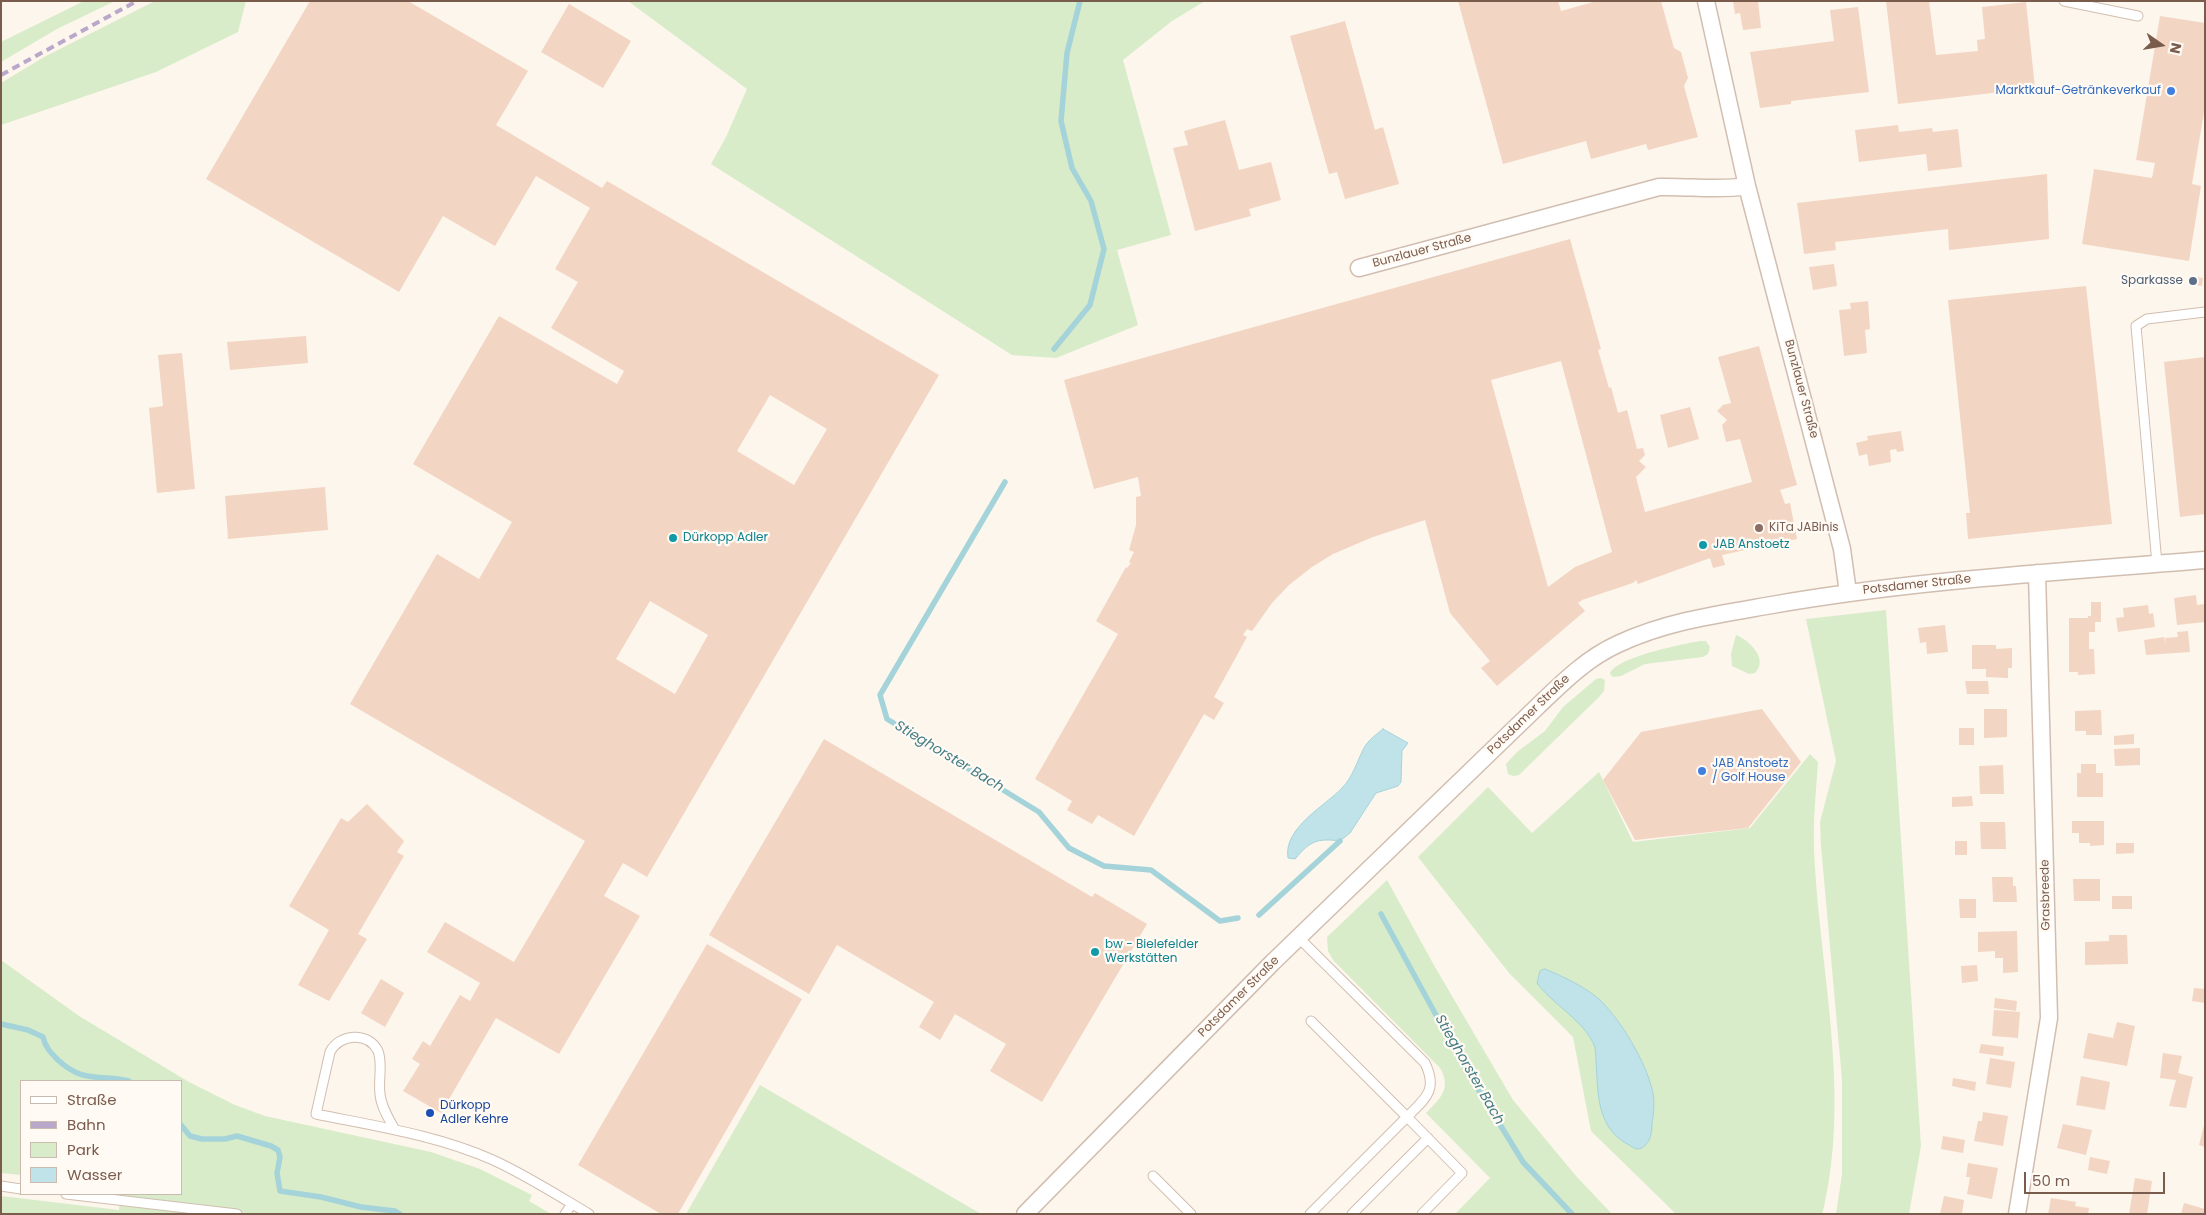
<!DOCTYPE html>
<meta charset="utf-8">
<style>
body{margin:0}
#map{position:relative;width:2206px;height:1215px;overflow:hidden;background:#fdf6ec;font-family:Poppins,sans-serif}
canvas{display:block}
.frame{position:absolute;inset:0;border:2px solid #7a5c4d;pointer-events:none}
.legend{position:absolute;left:20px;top:1080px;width:162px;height:115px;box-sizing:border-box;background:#fffaf3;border:1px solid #cabbb1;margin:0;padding:6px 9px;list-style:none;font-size:15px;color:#7a5c4d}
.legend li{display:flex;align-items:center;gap:10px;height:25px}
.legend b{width:25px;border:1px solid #cabbb1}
.north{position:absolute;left:2136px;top:20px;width:50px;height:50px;-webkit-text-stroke:4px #fffaf3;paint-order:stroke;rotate:103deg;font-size:14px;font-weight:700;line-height:20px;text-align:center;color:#7a5c4d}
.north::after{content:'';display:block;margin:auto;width:18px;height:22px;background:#7a5c4d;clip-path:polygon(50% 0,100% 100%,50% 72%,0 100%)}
.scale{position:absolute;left:2024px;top:1172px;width:141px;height:22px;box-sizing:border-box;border:2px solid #7a5c4d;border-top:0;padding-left:6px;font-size:15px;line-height:18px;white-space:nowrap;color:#7a5c4d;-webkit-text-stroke:4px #fffaf3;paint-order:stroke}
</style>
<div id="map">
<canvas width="2206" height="1215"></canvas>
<div class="frame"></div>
<ul class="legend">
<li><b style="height:6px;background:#fff"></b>Straße</li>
<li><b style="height:6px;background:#b9a8c9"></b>Bahn</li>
<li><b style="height:14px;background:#d8ecc9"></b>Park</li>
<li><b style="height:14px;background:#bfe3e8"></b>Wasser</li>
</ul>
<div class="north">N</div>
<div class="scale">50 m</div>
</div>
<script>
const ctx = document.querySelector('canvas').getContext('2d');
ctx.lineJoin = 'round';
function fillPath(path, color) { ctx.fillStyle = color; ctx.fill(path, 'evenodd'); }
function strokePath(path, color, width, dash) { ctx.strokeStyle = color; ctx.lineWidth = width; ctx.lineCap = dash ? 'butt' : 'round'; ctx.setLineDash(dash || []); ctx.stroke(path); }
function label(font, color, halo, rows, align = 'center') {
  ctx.font = font + ' Poppins,sans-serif'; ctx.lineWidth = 4.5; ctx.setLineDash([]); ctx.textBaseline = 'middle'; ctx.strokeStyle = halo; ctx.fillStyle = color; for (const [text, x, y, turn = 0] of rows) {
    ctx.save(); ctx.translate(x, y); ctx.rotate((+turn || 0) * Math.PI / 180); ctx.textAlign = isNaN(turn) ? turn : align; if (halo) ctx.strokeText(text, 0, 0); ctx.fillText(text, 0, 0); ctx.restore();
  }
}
const green = new Path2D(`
 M84,1h31l-58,28 -56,33v-20z
 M155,1h91l-8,31 -82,40 -155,53v-42l43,-26z
 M628,1h577l-33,20 -49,39 48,175 -54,15 21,75 -82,33 -44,-3 -301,-191 15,-27 21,-48z
 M1886,610l35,536 -12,68h-73l6,-40v-94l-21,-234 -1,-24 16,-61 -30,-142z
 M1736,635c13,5 33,24 19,38l-6,1 -17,-8 -1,-12z
 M1700,641h6l4,6 -2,7 -5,3 -58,7 -24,12 -8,1 -3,-3c5,-17 74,-30 90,-33z
 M1601,678l4,2 -1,11 -5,6 -80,78 -6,1 -5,-2 -2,-10 11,-12 28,-21 18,-24 33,-28z
 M1810,754l8,8c-2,29 -5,59 -4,87 5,120 37,239 10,358l-2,7h-146l-85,-83 -18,-94 -64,-64 -91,-116 70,-70 44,46 67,-61 34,70 117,-14z
 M1387,880l48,87 78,133 63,76 36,38h-157l35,-36 -64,-65c14,-14 26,-25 14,-45l-107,-108 -5,-9 -1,-14z
 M1,960l78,56 110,66 46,23 30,11 166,36 49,17 52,26 -3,6 22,13h-550v-18l118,14 2,-16h60v-113h-160v94l-20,-2z
 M760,1085l221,129h-295z`);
const water = new Path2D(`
 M1383,729l25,14 -6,8 -1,31 -3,4 -22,7 -26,40 -10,8c-23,-3 -30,0 -45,18l-7,-1c-5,-30 37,-52 54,-70 11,-11 15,-27 22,-40 4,-8 13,-14 19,-19z
 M1545,969c19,8 41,18 56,32 21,21 44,60 51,88 3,10 2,24 0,34 0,8 -1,19 -9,24 -5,4 -9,1 -14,-2 -37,-19 -30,-61 -34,-98 -11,-27 -41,-41 -58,-64l3,-12z`);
const stream = new Path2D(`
 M1054,349l36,-44 14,-56 -13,-48 -19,-33 -11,-47 6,-68 13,-52
 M1005,482l-125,213 7,24 152,93 30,36 35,18 47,4 69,51 18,-3
 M1381,914l80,147 62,101 49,52
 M1259,915l81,-74
 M1,1024l27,6 15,7c2,10 8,16 15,23 26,24 41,14 71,21
 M181,1125l9,11 12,3h23l12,-3 34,10 7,4 2,7 -3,16 3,18 41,6 40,10 34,4 5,3`);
const building = new Path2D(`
 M310,1h98l120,70 -32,54 106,63 5,-7 332,194 -292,502 -24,-14 -19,33 36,20 -81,138 -63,-36 -55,95 -38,-22 17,-27 -8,-5 11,-18 7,5 30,-51 10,6 10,-18 -53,-31 18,-30 69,40 71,-121 -235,-137 87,-150 42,25 33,-57 -99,-58 86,-148 118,68 7,-13 -73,-43 27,-46 -23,-13 35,-61 -54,-32 -41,70 -52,-30 -44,76 -193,-113zM770,395l57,34 -33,56 -57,-34zM650,601l58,34 -33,59 -59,-35z
 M1458,1h100l3,10 36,-10h64l13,47 7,4 7,26 -4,8 14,51 -50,13 -2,-6 -55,15 -5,-18 -83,23z
 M1733,1h25l3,27 -18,2 -3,-17 -5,1z
 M1886,1h43l7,54 42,-4 -1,-11 8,-1 -3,-32 44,-5 9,86 -137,16z
 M569,4l62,37 -28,47 -62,-36z
 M1858,7l11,85 -78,9v3l-31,4 -10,-56 84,-11 -4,-31z
 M2160,16l45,7v83l-13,78 9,2 -12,75 -107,-17 12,-75 58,9 3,-15 -19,-3z
 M1345,21l30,109 8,-3 16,57 -54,15 -8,-27 -8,2 -39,-138z
 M1225,120l14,50 32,-8 10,38 -32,9 2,7 -56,15 -22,-83 15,-3 -4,-14z
 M1898,125l1,7 33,-4 1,4 25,-3 4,38 -34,4 -2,-17 -67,8 -4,-32z
 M2047,174l2,65 -100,11 -1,-21 -113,13 1,8 -32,4 -7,-51z
 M1570,239l31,110 -3,1 11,38 2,-1 7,26 9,-3 10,39 6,-1 2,7 -6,6 7,6 -10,10 9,35 107,-30 -12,-43 -14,3 -4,-17 5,-5 -10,-9 6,-6 8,-2 -13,-46 41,-11 38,139 -17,5 5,14 5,-1 7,36 -75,16 3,10 -12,3 -3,-10 -72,26 -2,-4 -3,3 -51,17 -4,3 7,8 -88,75 -16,-18 9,-7 -40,-48 -25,-93 -52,17 -40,17 -21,13 -23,18 -17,18 -20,28 -5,-2 -4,6 4,2 -33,60 10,6 -10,17 -10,-6 -70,122 -36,-21 -6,9 -25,-14 5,-9 -37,-22 83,-145 -22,-13 30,-54 1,1 4,-5 -2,-1 5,-10 -5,-2 7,-25v-28l5,-1 -3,-19 -44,12 -30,-109zM1561,361l51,191 -37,15 -27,20 -57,-207z
 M1834,264l3,22 -24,4 -4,-23z
 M2189,276l14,2 -1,8 -14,-2z
 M2086,286l26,238 -144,15 -2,-26h4l-22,-213z
 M1868,301l2,28 -5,1 2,23 -23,3 -5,-46 12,-1 -1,-6z
 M306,336l2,27 -78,7 -3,-28z
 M182,353l13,136 -38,4 -8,-85 14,-2 -5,-51z
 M2205,357v157l-25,3 -16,-155z
 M1690,407l9,32 -31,9 -8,-33z
 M1901,431l3,20 -7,1 -1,-3 -6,1 1,12 -22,4 -2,-12 -8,2 -3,-13 12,-3 -1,-4z
 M325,487l3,43 -100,9 -3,-43z
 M2196,595l1,10 8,-1v18l-28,3 -3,-27z
 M2091,602h10v20h-6v10h-6v17h5l1,25 -17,1v-3h-9v-54h19v-2h3z
 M2148,605l1,9 4,-1 2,14 -37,5 -2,-14 8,-1 -1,-9z
 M1945,625l3,27 -21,2 -1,-12 -6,1 -2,-15z
 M2188,631l2,21 -44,3 -2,-15 20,-3 2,9 -1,-8 13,-1 -1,-5z
 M1972,645h24v4l16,-1v20h-4v10l-22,-1v-8h-14z
 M1965,681h23l1,13h-22z
 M1762,709l39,53 -53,66 -113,12 -32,-60 38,-48z
 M1984,709h23v28l-23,1z
 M2101,710l1,25h-16v-4h-11v-20z
 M1959,728h15v17h-15z
 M2134,734v10l-20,1v-9z
 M824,739l268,158 3,-4 52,31 -105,178 -52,-31 16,-27 -51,-30 -15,26 -21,-13 15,-25 -97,-57 -28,49 -100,-59z
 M2140,748v17l-25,1 -1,-17z
 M2081,764h15v9h7v24h-26v-24h4z
 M2003,765l1,29h-24l-1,-28z
 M1972,796l1,10 -21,1v-10z
 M367,804l37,37 -7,11 7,4 -46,78 9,5 -38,62 -31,-16 31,-55 -40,-24 52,-88 7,4z
 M2072,821h32v24l-14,1v-3h-11v-10h-7z
 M1980,822h25l1,27h-25z
 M1955,841h12v14h-12z
 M2116,843h18v10l-18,1z
 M1992,877h21v9h3l1,16h-24z
 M2073,879h27v22h-26z
 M2112,896h20v13h-20z
 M1959,899h17v19h-16z
 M2017,931l1,41 -15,1v-15h-8v-7l-17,1v-20z
 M2109,935h18l1,29 -43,1v-23l24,-1z
 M707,944l95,55 -124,215h-17l-83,-49z
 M1977,965l1,16 -16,2 -1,-17z
 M381,979l23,14 -19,34 -24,-14z
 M2194,988l11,1v14l-13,-2z
 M1995,998l22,3 -1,10 -22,-3z
 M1994,1010l26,2 -2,26 -26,-2z
 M2117,1022l18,4 -8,40 -44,-8 5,-25 25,5z
 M1981,1044l23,3 -1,9 -24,-3z
 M2163,1053l19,3 -4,17 15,4 -7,31 -17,-2 7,-26 -16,-2z
 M1990,1058l25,4 -4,26 -25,-4z
 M2081,1076l29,6 -5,28 -29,-5z
 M1953,1078l23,4 -1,9 -23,-5z
 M1983,1112l25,4 -5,30 -29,-5 4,-20h4z
 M2063,1124l29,6 -6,25 -29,-7z
 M2204,1125h1v22l-6,-2z
 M1943,1136l22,4 -2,13 -22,-4z
 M2090,1157l20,4 -3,13 -19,-4z
 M1968,1163l30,5 -6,31 -25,-5 3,-17h-4z
 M2135,1178l17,3 -5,33h-18z
 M1944,1196l20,4 -2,14h-22z
 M2051,1198l25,4 -1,4 14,2 -1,6h-40z
 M2184,1203l21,6v5h-24z`);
const service = new Path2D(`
 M2064,1l74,15
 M2157,564l-21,-238 11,-7 58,-7
 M1298,937l127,126c13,27 1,35 -18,54l-96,-96
 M395,1130c-6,-11 -14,-23 -15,-36 -2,-14 3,-30 -2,-43 -10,-20 -39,-17 -48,1l-14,62c59,12 121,21 177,46 33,15 64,35 96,54
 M1153,1176l38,38
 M1,1186l20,3
 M66,1194l171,20
 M565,1214l7,-10
 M1310,1214l97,-97 55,56 -40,41
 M1352,1214l76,-76`);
const minor = new Path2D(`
 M1706,1l41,185 95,363 6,44
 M1359,268l300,-81c30,-1 59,4 88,-1
 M1025,1214l247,-251 266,-257c25,-24 49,-48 80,-62 49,-23 102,-30 154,-39 143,-25 288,-33 433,-45
 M2017,1214l32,-196 -12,-445`);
const rail = new Path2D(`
 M1,75l136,-74`);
const markers = [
 [2171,91,5,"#3f7fe0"],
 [2193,281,5,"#5c6f8a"],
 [1759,528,5,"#8d6e63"],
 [673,538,5,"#0f9aa8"],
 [1703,545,5,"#0f9aa8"],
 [1702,771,5,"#3f7fe0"],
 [1095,952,5,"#0f9aa8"],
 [430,1113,5,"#1a4fb4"]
];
const shopNames = [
 ["Marktkauf-Getränkeverkauf",2161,91],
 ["JAB Anstoetz",1712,764,"left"],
 ["/ Golf House",1712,778,"left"]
];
const streetNames = [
 ["Bunzlauer Straße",1422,251,-15],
 ["Bunzlauer Straße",1801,389,75],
 ["Potsdamer Straße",1917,585,-6],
 ["Potsdamer Straße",1529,715,-44],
 ["Grasbreede",2046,895,-91],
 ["Potsdamer Straße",1239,997,-45]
];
const serviceNames = [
 ["Sparkasse",2183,281]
];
const educationNames = [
 ["KiTa JABinis",1769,528]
];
const cultureNames = [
 ["Dürkopp Adler",683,538],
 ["JAB Anstoetz",1713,545],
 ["bw - Bielefelder",1105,945],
 ["Werkstätten",1105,959]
];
const transitNames = [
 ["Dürkopp",440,1106],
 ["Adler Kehre",440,1120]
];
const waterNames = [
 ["Stieghorster Bach",949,757,31],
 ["Stieghorster Bach",1469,1070,60]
];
fillPath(green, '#d8ecc9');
fillPath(water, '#bfe3e8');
strokePath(water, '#a5d3da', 1);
strokePath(stream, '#a5d3da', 5.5);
fillPath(building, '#f3d5c3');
strokePath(service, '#d1beb0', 11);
strokePath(minor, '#d1beb0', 19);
strokePath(service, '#fff', 9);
strokePath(minor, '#fff', 16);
strokePath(rail, '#b9a8c9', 4, [8, 5]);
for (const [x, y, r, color] of markers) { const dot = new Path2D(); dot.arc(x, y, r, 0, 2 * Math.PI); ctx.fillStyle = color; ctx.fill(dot); strokePath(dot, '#fffaf3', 2); }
label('12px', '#366cbe', '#fffaf3', shopNames, 'right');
label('12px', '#7a5c4d', '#fffaf3', streetNames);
label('12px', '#4e5e75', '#fffaf3', serviceNames, 'right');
label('12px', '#785e54', '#fffaf3', educationNames, 'left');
label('12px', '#0d838f', '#fffaf3', cultureNames, 'left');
label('12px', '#164399', '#fffaf3', transitNames, 'left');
label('italic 14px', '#437c86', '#fffaf3', waterNames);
</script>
